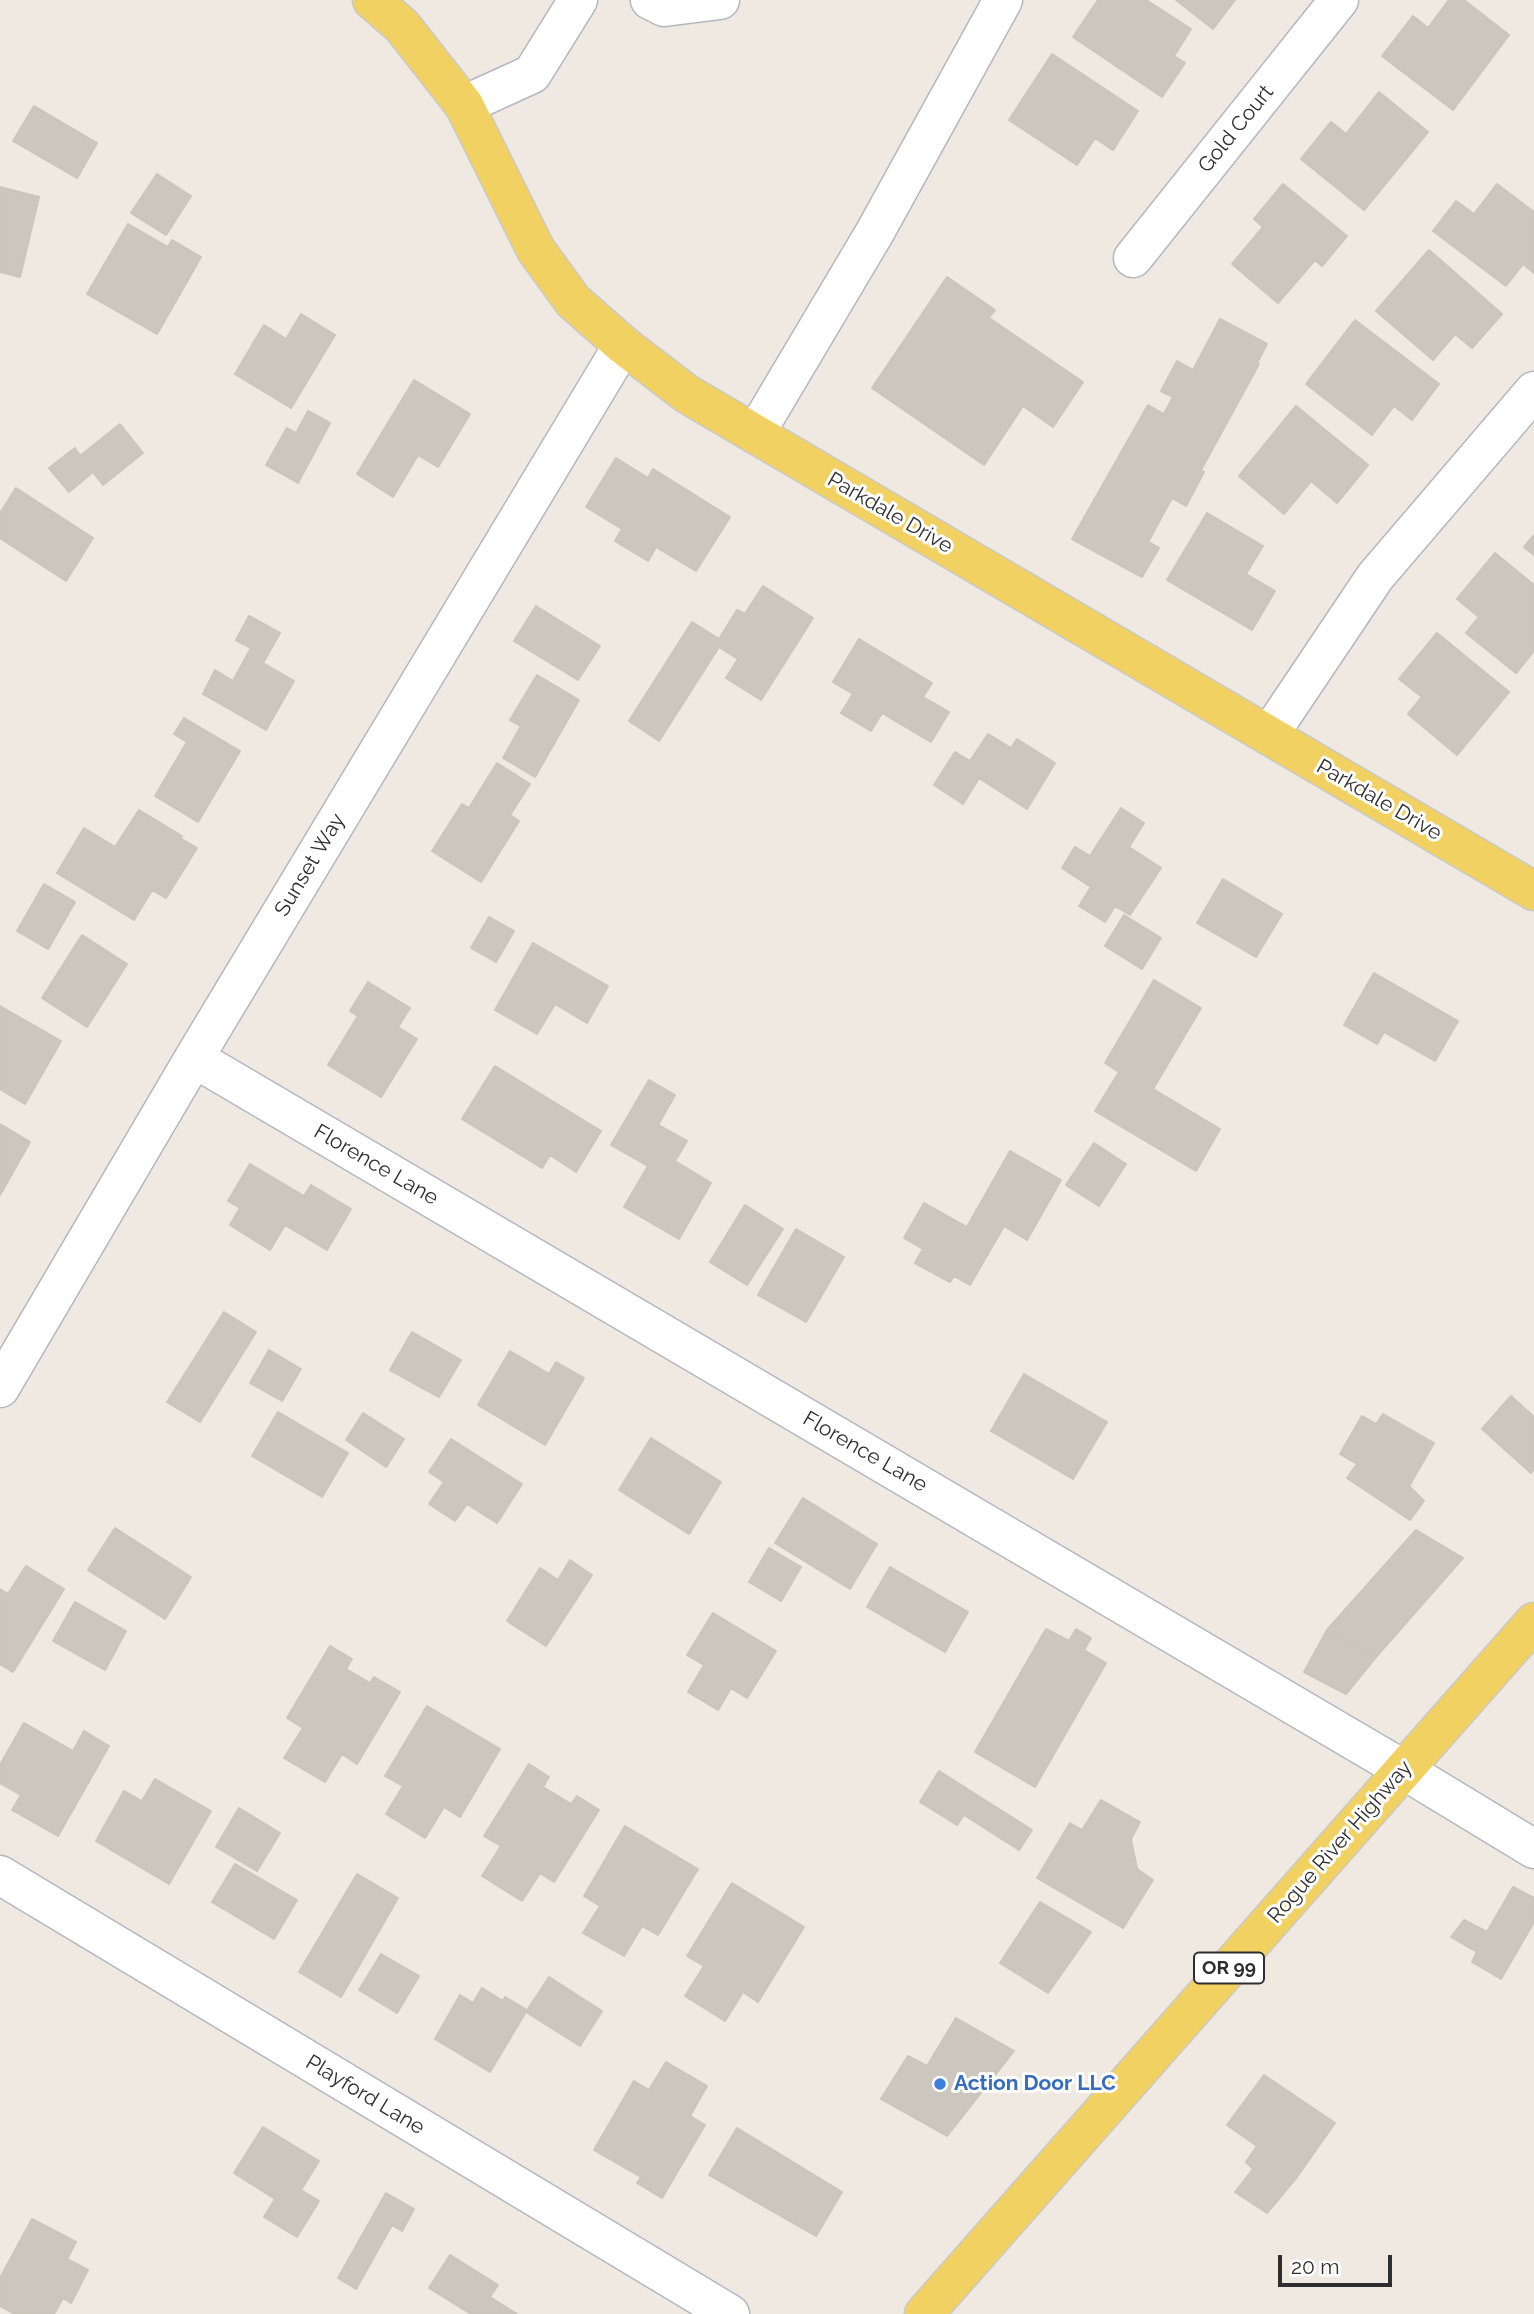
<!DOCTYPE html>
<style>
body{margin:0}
#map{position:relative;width:1534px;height:2314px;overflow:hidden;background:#efe9e1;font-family:Raleway,sans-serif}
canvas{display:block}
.scale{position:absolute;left:1278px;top:2255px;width:114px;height:32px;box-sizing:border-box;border:4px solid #2e2e2e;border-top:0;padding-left:9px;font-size:21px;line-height:24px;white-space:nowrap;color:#2e2e2e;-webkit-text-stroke:5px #fff;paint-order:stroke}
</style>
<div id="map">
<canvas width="1534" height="2314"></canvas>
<div class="scale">20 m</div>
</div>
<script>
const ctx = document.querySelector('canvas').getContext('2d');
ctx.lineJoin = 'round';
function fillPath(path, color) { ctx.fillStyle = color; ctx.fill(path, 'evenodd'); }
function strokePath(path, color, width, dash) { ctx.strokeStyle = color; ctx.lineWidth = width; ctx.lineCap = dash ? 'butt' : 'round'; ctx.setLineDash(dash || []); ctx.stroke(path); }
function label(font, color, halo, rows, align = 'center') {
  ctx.font = font + ' Raleway,sans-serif'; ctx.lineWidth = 6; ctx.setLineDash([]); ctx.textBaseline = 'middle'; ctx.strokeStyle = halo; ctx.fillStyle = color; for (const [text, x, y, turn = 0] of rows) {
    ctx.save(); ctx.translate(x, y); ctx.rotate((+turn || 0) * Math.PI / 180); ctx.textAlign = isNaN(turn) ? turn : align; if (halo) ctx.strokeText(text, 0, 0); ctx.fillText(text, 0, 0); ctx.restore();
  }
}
const building = new Path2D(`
 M1098,0h48l45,29 -17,27 11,7 -23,34 -89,-60z
 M1176,0h59l-22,29z
 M1449,0h15l45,35 -56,75 -71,-54 31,-40 15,12z
 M1052,54l86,57 -25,39 -18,-12 -18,27 -68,-45z
 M1379,92l49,40 -64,78 -63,-51 30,-37 15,12z
 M34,106l63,37 -20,35 -64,-37z
 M157,174l34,22 -25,39 -35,-22z
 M1283,184l64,52 -25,30 -7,-6 -37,43 -46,-39 31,-37 -9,-8z
 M1497,184l37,28v61l-11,-9 -17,22 -73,-55 23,-30 18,13z
 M0,187l39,10 -19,80 -20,-5z
 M128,224l40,23 4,-7 29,17 -44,77 -70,-40z
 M1429,250l73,64 -30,34 -17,-14 -22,26 -57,-49z
 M947,277l48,33 -6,8 94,64 -30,45 -30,-21 -39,59 -112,-77z
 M301,314l34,21 -44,73 -56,-34 29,-49 22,14z
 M1220,319l47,25 -10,19 2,1 -58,106 3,2 -18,34 -14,-8 -24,44 11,6 -17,29 -70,-38 76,-134 16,9 9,-17 -12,-6 16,-30 16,9z
 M1355,320l84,64 -27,36 -18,-14 -22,29 -66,-51z
 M414,380l56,34 -32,53 -20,-12 -25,42 -36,-23z
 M1296,406l72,59 -31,38 -26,-22 -27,33 -45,-38z
 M308,411l22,12 -32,60 -32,-18 21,-37 9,5z
 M120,424l23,29 -40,32 -10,-13 -24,20 -20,-24 26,-20 5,8z
 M616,458l32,20 5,-9 77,48 -34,54 -40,-24 -8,14 -33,-20 7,-12 -36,-22z
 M16,488l77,50 -27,43 -66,-43v-25z
 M1207,513l56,33 -17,28 29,17 -23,39 -85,-50z
 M1534,535v20l-10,-8z
 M1495,553l39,32v66l-18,22 -50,-40 13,-16 -22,-18z
 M763,586l50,32 -52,82 -35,-22 12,-19 -19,-12 -60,94 -30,-20 63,-99 27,17 18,-29 8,4z
 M536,606l64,40 -22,34 -64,-39z
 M249,616l31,17 -17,30 31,18 -28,49 -63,-36 12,-24 18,11 18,-33 -15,-8z
 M1437,633l72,59 -52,63 -49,-41 14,-17 -23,-18z
 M859,639l73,44 -9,14 26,15 -18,30 -49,-29 -11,18 -30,-18 12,-19 -20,-12z
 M537,675l42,25 -44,77 -32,-19 18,-32 -11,-6z
 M184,718l56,33 -42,71 -43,-26 32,-54 -13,-8z
 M988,734l23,14 6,-9 38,24 -28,46 -48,-31 -16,26 -29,-19 21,-33 15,9z
 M497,763l33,21 -20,31 9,6 -38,61 -49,-31 30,-47 7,4z
 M1121,808l23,15 -15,24 32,21 -31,47 -15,-9 -10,16 -26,-16 12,-19 -29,-19 13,-21 15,9z
 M139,810l43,26 -2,2 17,10 -31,50 -14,-8 -18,30 -77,-47 27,-45 31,19z
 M1223,879l59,35 -26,43 -59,-34z
 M44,884l31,18 -27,47 -31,-18z
 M1124,915l37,23 -19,31 -37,-23z
 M489,917l25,14 -18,31 -25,-14z
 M82,935l45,29 -40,63 -45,-29z
 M533,943l75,43 -21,37 -32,-19 -18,30 -42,-24z
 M1374,973l84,48 -23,40 -51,-29 -7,12 -33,-19z
 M1154,980l47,28 -48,81 67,40 -24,42 -101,-60 24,-39 -14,-9z
 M368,982l42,26 -12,19 19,12 -36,58 -53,-32 30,-49 -8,-5z
 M0,1006l61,35 -36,63 -25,-15z
 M495,1066l106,65 -25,41 -26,-17 -8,13 -80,-49z
 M649,1080l26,15 -17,30 29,16 -12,20 36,22 -32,56 -55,-32 24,-41 -37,-21z
 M0,1124l30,18 -30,53z
 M1094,1143l32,21 -27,42 -33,-21z
 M1010,1151l51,29 -34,60 -23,-14 -34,59 -16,-9 -4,6 -35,-19 8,-14 -19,-11 20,-35 43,24z
 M250,1164l54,32 7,-11 40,24 -24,41 -42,-25 -15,25 -40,-25 10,-17 -12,-7z
 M745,1205l38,24 -36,56 -37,-23z
 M796,1229l48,28 -38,65 -48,-27z
 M224,1312l32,20 -56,90 -33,-20z
 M412,1332l49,28 -22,37 -49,-27z
 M269,1350l32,19 -19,32 -32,-18z
 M510,1351l39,23 7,-12 28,16 -39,67 -67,-40z
 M1024,1374l83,48 -34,57 -82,-48z
 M1511,1396l23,21v52l-3,4 -49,-44z
 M278,1412l70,41 -26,44 -70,-41z
 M363,1413l41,26 -18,28 -40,-27z
 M1383,1414l51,29 -25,43 15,15 -14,19 -63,-42 10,-14 -17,-10 22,-38 14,8z
 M651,1438l70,44 -32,52 -70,-44z
 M451,1439l71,45 -25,39 -30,-19 -12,17 -26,-17 15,-22 -15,-10z
 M803,1498l74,46 -27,45 -75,-46z
 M115,1528l76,49 -26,42 -77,-49z
 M1416,1530l47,28 -87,99 -49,-27z
 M769,1548l32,19 -20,34 -32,-19z
 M570,1560l22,15 -46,71 -39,-25 33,-53 18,12z
 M26,1566l38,23 -51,83 -13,-8v-75l8,5z
 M890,1567l78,45 -23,40 -78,-45z
 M75,1602l51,29 -21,39 -52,-29z
 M713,1613l63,38 -29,47 -16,-10 -13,22 -30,-18 16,-27 -17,-10z
 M1046,1629l23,12 7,-12 15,9 -7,12 22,13 -71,124 -60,-35z
 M1327,1630l49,27 -30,37 -42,-22z
 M330,1646l22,13 -6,10 24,14 4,-6 26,15 -43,72 -15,-10 -17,28 -41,-24 19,-30 -16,-10z
 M427,1706l73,43 -40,68 -16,-10 -19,31 -39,-24 17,-28 -18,-10z
 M24,1723l49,28 11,-20 25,15 -51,90 -46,-26 9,-15 -21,-12v-18z
 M529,1764l20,13 -6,10 28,17 6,-8 22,14 -45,72 -14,-9 -18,28 -40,-25 19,-30 -17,-10z
 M939,1771l93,59 -13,20 -55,-35 -7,10 -37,-23z
 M155,1779l56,32 -42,73 -73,-43 28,-50 18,10z
 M1101,1800l39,22 -9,17 6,30 16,11 -30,48 -86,-50 33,-55 12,7z
 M239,1808l41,25 -23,38 -41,-24z
 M625,1826l73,43 -40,66 -16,-9 -18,30 -41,-23 17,-27 -16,-10z
 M235,1864l62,36 -23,39 -62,-37z
 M357,1874l41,24 -57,99 -42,-25z
 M732,1883l72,44 -46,75 -15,-10 -18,29 -40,-25 19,-30 -17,-10z
 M1513,1887l21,11v24l-33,57 -29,-17 5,-10 -26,-15 13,-17 23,12z
 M1040,1902l51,30 -43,61 -48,-30z
 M381,1954l38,22 -22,37 -38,-23z
 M549,1977l53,34 -22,35 -54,-34z
 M482,1988l21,13 2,-4 22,13 -37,62 -55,-33 25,-44 13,8z
 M956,2018l58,33 -67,85 -66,-37 27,-43 19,10z
 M666,2062l41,24 -17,30 15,9 -43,73 -25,-15 4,-6 -47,-27 40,-69 15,9z
 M1264,2075l71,48 -38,54 -30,36 -32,-21 18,-23 -7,-7 11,-16 -30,-21z
 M263,2127l56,34 -18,29 18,11 -22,36 -33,-20 11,-18 -41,-26z
 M737,2128l105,64 -26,44 -107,-61z
 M386,2193l28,16 -12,22 -10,-6 -36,64 -18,-11z
 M32,2219l44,23 -9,17 21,11 -17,33 -8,-5 -9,16h-39l-15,-8v-28z
 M450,2255l48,30 -8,12 27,17h-46l-42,-26z`);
const minor = new Path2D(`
 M650,0l14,7 56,-7
 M464,105l68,-31 46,-74
 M1133,258l206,-258
 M755,434l120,-202 128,-232
 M1269,735l106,-158 159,-186
 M194,1058l1210,712 130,79
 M0,1388l194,-330 429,-713
 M0,1875l730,439`);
const major = new Path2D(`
 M372,0l30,26 62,79 72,145 37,51 50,44 64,49 847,497
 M924,2314l610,-692`);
const markers = [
 [940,2084,7,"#3f7fe0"]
];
const shields = [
 [1229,1968,70]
];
const shieldNames = [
 ["OR 99",1229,1968]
];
const streetNames = [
 ["Gold Court",1236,129,-51],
 ["Parkdale Drive",890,513,30],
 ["Parkdale Drive",1379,800,30],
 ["Sunset Way",310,865,-59],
 ["Florence Lane",376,1165,30],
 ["Florence Lane",865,1452,30],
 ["Rogue River Highway",1340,1842,-49],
 ["Playford Lane",365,2095,31]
];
const shopNames = [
 ["Action Door LLC",954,2084]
];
fillPath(building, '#cbc7bf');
strokePath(building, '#cbc5ba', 2);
strokePath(minor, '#b4b7c1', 41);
strokePath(major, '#c9c9c9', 41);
strokePath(minor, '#fff', 38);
strokePath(major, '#f2d163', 38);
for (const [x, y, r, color] of markers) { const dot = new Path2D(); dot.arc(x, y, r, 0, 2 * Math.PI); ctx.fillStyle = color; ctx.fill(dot); strokePath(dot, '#fff', 2.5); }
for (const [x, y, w] of shields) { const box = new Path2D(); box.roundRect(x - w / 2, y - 15.5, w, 31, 5); ctx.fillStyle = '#fff'; ctx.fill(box); strokePath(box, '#2e2e2e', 2); }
label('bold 19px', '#2e2e2e', null, shieldNames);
label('21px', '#2e2e2e', '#fff', streetNames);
label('bold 21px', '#366cbe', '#fff', shopNames, 'left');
</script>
